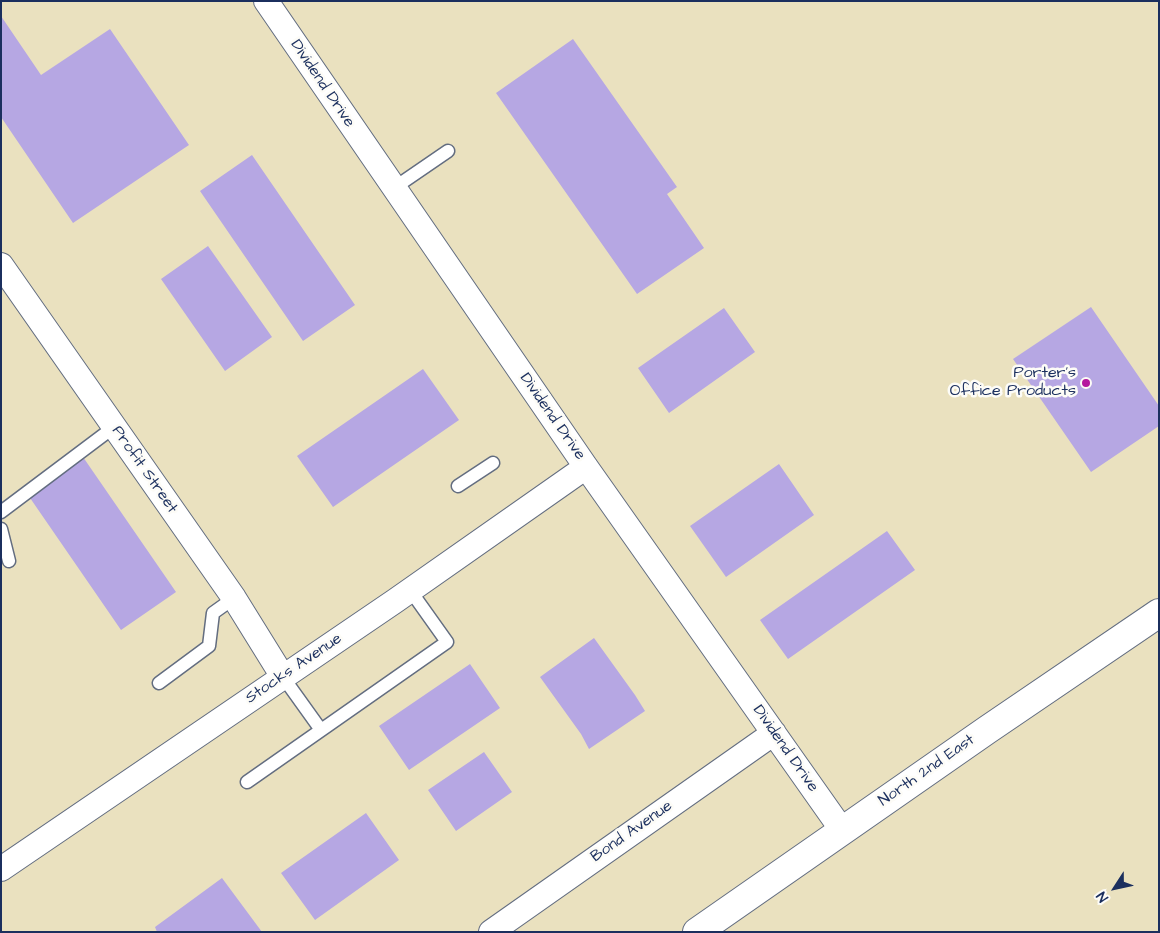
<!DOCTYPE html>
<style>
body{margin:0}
#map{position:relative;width:1160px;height:933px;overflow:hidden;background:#eae1bf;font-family:"Architects Daughter",sans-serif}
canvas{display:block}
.frame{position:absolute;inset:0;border:2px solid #1b2f5e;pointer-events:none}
.north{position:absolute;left:1090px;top:863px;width:50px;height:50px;-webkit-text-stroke:4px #fdfcf7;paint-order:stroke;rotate:235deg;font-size:14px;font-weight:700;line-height:20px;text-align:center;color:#1b2f5e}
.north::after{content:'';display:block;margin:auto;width:18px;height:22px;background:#1b2f5e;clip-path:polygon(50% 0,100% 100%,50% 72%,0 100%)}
</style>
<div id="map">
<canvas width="1160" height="933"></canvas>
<div class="frame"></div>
<div class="north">N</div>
</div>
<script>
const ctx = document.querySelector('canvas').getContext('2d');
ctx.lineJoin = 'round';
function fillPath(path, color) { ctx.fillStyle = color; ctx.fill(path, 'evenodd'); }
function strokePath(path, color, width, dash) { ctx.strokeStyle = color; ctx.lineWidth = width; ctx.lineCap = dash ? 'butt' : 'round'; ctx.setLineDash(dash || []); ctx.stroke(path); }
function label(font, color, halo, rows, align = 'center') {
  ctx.font = font + ' "Architects Daughter",sans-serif'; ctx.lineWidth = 5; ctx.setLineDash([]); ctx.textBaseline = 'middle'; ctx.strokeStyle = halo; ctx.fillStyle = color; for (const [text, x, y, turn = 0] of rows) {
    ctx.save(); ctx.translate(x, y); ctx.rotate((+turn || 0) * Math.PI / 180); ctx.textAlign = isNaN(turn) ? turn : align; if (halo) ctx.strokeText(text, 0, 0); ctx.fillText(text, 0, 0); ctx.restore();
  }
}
const building = new Path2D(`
 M1,16l40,59 69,-46 79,116 -116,78 -72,-106z
 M573,39l104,148 -10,7 37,54 -67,46 -141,-201z
 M252,155l103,150 -52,36 -103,-150z
 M208,246l64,91 -47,34 -64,-92z
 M1091,307l68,99v20l-68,46 -78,-113z
 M724,308l31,44 -86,61 -31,-45z
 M423,369l36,51 -126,87 -36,-51z
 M83,457l93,135 -55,38 -93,-135z
 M779,464l35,51 -88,62 -36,-51z
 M887,531l28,39 -127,89 -28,-39z
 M594,638l41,57 10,16 -56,38 -8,-15 -41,-57z
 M470,664l30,44 -91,62 -30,-44z
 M484,752l28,40 -56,39 -28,-41z
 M366,813l33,47 -84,60 -34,-47z
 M222,878l40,54h-105l-2,-5z`);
const service = new Path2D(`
 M394,188l54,-37
 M458,486l35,-23
 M1,512l113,-85
 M1,529l8,32
 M283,677l38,53
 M159,683l50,-37 4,-33 21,-15
 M247,782l200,-140 -37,-52`);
const minor = new Path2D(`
 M266,1l320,466 256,363
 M1,265l233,333 49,79
 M1,869l394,-268 191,-134
 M491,932l283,-199`);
const primary = new Path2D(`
 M697,932l290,-202 172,-117`);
const markers = [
 [1086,383,5,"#b5179e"]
];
const streetNames = [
 ["Dividend Drive",322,84,56],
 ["Dividend Drive",552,417,55],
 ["Profit Street",144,470,55],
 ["Stocks Avenue",294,669,-34],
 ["Dividend Drive",785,749,55],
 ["North 2nd East",927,771,-35],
 ["Bond Avenue",632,832,-35]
];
const poiNames = [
 ["Porter's",1076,374],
 ["Office Products",1076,392]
];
fillPath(building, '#b6a7e3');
strokePath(service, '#636d80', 15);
strokePath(minor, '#636d80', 26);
strokePath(primary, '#636d80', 30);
strokePath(service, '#fff', 12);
strokePath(minor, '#fff', 24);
strokePath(primary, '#fff', 28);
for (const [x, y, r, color] of markers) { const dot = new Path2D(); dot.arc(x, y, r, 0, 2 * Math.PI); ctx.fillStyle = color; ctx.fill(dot); strokePath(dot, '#fdfcf7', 2); }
label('16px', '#1b2f5e', '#fdfcf7', streetNames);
label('16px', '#1b2f5e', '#fdfcf7', poiNames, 'right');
</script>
